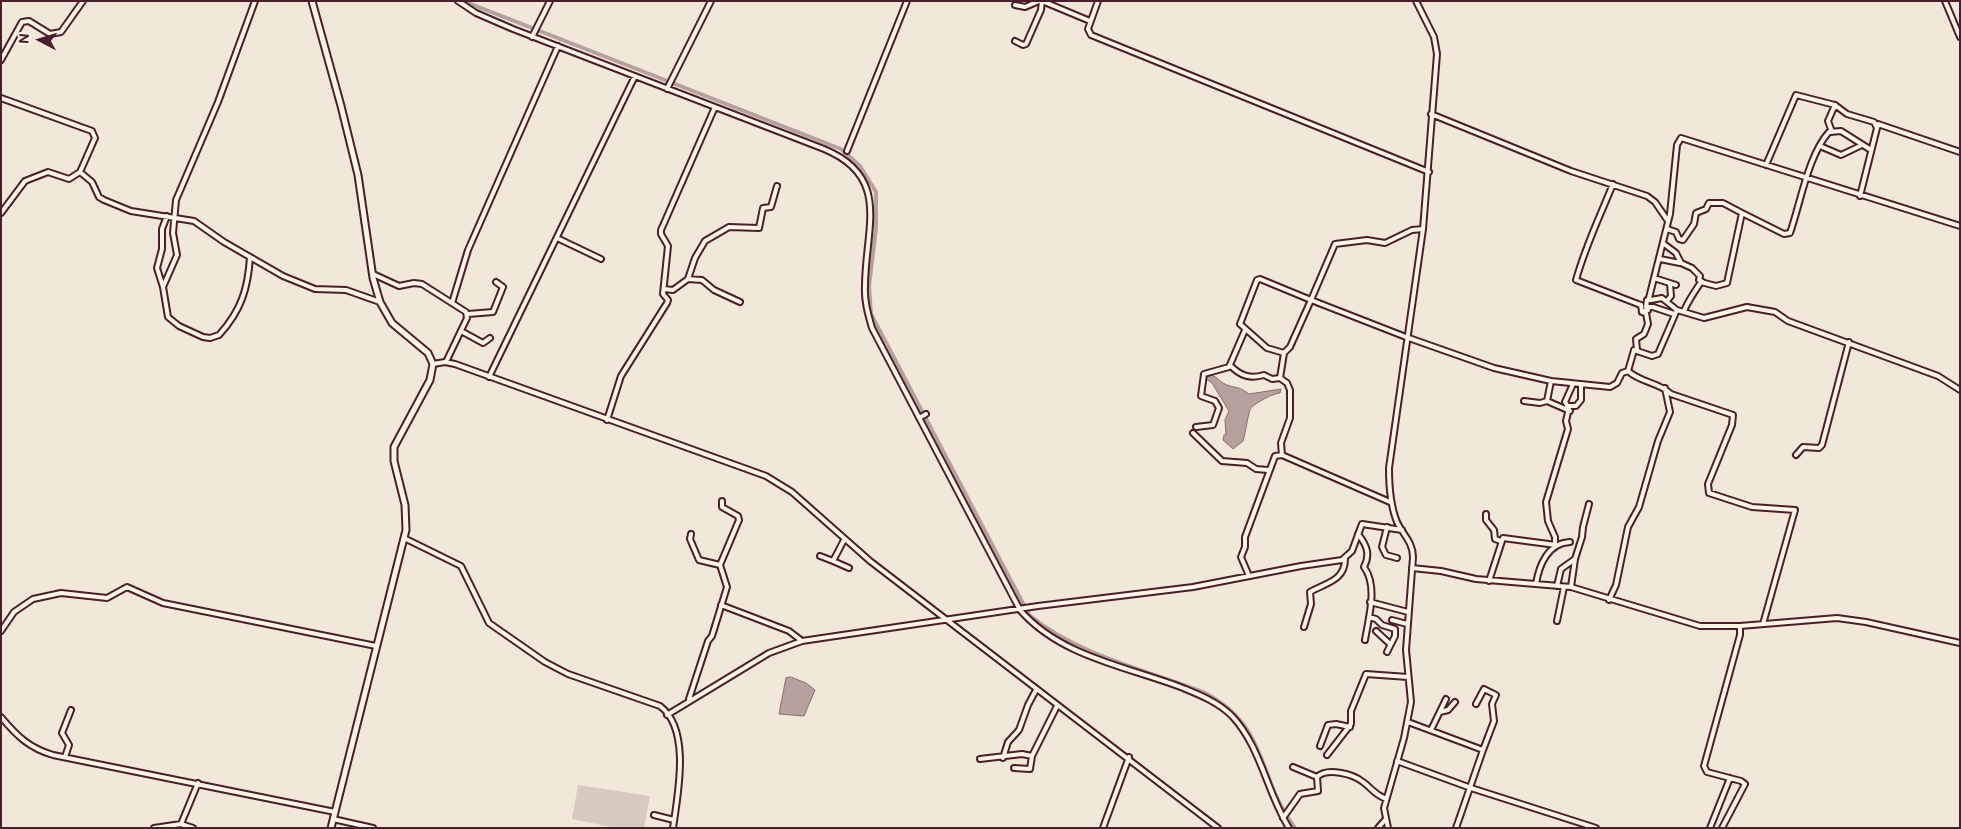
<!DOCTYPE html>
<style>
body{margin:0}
#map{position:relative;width:1961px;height:829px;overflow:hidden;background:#f1e8da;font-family:"Balsamiq Sans",sans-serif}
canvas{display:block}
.frame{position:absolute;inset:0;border:2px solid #4a1f2b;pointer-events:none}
.north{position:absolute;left:15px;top:15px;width:50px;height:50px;-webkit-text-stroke:4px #fcf5e5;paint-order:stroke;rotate:275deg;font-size:14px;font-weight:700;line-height:20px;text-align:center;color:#4a1f2b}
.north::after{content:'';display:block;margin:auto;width:18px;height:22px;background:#4a1f2b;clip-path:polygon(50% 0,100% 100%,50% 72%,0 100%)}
</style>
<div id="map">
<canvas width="1961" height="829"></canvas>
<div class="frame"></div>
<div class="north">N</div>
</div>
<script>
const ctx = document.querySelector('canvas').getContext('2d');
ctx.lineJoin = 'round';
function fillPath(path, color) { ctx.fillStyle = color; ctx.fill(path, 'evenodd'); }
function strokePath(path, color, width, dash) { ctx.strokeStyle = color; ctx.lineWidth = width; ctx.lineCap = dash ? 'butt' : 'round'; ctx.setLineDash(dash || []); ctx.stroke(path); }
const green = new Path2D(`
 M578,785l72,11 -6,32h-28l-44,-9z`);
const water = new Path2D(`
 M1206,374c12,1 11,7 21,11 12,4 11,1 22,9l32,-5 -1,4c-6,0 -28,11 -30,17 -3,9 -4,21 -7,31l-10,8 -10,-9 1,-5h2l-1,-15 4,-9 -17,-28 -7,-5z
 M791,677l15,6 9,7 -11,26 -25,-2 7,-36z`);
const canal = new Path2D(`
 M463,1l378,148 19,17 16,26v36l-7,58 2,28 158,301c49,40 116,55 174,77 67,34 53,85 92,136`);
const minor = new Path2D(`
 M458,1l18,12 37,16 311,120c68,28 41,80 41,137 -1,14 3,28 7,42l148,282c41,47 106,56 163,78 17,7 35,14 49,28 29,31 35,77 57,112
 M1042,1l48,20
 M1098,1l-10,28 3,6 338,137
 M1945,1l15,36
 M1015,5l10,2 14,-6
 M532,37l18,-36
 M1015,41l8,4 3,-1 15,-34 1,-9
 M1,60l21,-38 7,-1 21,13 11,-2 22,-31
 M667,89l44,-88
 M1,98l91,33 3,7 -15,34 12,10 7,15 5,3 27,11 63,10 30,21 59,34 32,13 31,1 34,12
 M1431,114l140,57 76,25 8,6 13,19
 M1832,132l-4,-11 7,-16 12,9 27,8 2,4
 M1820,146l21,9 21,-10
 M847,151l60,-150
 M1766,165l30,-70 39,10
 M1613,184c-13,32 -28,63 -37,96l62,24 3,1 1,7
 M1860,196l18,-72 82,28
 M1,213l24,-32 23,-9 21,7 11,-7
 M167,216l-5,13v20l-5,19 6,19 5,30 11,9 24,11 7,1 9,-3c22,-24 29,-46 31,-78
 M1667,229l9,3 3,7 4,1 11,-16 2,-11 10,-4 3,-6h14l19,10
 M557,238l44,21
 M1664,244l12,9 5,10 11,5 8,8 -1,4 4,2
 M1660,259l20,4
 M373,274l26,12 15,-3 8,1 44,28 1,6 -21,44
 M1654,278l22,7
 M688,279l14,1 12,10 26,12
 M163,287l14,-32 -4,-22 3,-33 42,-98 37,-101
 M664,289l9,1 15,-11 7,-21 10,-17 24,-14 30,1 4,-20 8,-1 6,-21
 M1651,300l11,-2 15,12
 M1667,301l4,-5 -1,-12
 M452,303l16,-53 90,-204
 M1646,307l1,-7h4l-2,-2 21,-84 7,-69 4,-7 279,88
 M1684,311c4,-10 11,-20 17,-29l15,4 11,-3 15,-70 42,21 6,-1c10,-28 18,-78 39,-101l12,-1 30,19
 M468,314l25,-2 10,-25 -7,-5
 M461,331l22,12 7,-5
 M1637,350l-1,-11 8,-5 4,-10 -2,-11 -4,-1 6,-2 -2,-3h7l21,7
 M1284,353l-17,-5 -27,-24 17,-44 3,-1 51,21 24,-56 32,-4 18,3 27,-13 11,-1
 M433,364l12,-2 10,2 311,112 26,16 78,69 348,267
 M1230,365c10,11 20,14 34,10l8,4 8,-1
 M1628,371l6,-21 18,6 6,-2 19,-44 27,8 43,-11 28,5 13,9 150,55 22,14
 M489,377l146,-301
 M1551,381l-4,20 23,10
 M1524,401l16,2 7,-2
 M1567,406h9l5,-6v-15
 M919,418l7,-4
 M607,420l14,-44 46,-73 1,-3 -5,-6 5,-48 -7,-12v-4l54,-123
 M1196,427l17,-2 6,-17 -4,-7 -14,-5 3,-22 25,-7 16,-37
 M1193,433l29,28 25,2 9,6 12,1
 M1282,455l-1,-12 9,-25v-28l-3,-7 -7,-5 4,-25 6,-6 21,-47 95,37 88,31 57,13 59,6 7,-4 5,-10 6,-2c13,12 31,11 43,23l62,21 -1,10 -24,59 1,9 43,14 43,3 -32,114
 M1796,455l7,-8 16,1 3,-3 27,-103
 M1486,514v6l8,10 1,9 6,2
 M1387,527l-5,20 4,8 11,3
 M1358,534c8,10 13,20 6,33 14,19 5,49 1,73
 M404,538l57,28 28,57 56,39 23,12 92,32c31,23 18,87 13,122
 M844,540l-11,21 16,7
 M1555,545v-8l-7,-16 -2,-19 22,-73 -2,-8 3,-13 -4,-6 8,-18
 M820,556l13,5
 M720,565l19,-45 -1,-4 -16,-9v-6
 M1412,568l29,3 35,8 95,8 129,39h40l97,-8 29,4 94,21
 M1249,576l-8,-19 4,-10v-10l30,-81 7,-1 108,47
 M1489,581l14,-43 53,7
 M1536,584c3,-19 12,-41 34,-42
 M1557,586l4,-17 14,-10
 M1571,587l4,-28 7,-22 1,-10 6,-23
 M1609,600l7,-15 12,-58 11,-20 19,-66 12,-29 -5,-24
 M1370,602l38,10
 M721,605l68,26 13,10
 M1369,617l7,2 6,6 13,4v7l-8,16
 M1392,620l15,4
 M1557,621l7,-34
 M1304,627l7,-23 -1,-12c15,-9 35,-11 35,-33
 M1,631l13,-19 19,-13 28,-6 46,5 20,-11 36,16 213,43
 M1376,631l14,13
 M689,699l19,-58 4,-5 15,-49 -7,-22 -21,-5 -9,-21 1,-5
 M1440,712l8,-2 7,-8
 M667,715l102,-62 33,-12 236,-35 155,-19 108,-21 41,-6 10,-9 10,-27 40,6
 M1,717c16,19 28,31 52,38l282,57
 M1408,722l75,28 11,-29 -2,-17 4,-9 -12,-6 -8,15
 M1431,730l15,-31
 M1320,746l8,-21 8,-1 14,3
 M1327,755l24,-31v-13l15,-37 42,3
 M65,757l4,-12 -7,-12 9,-23
 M1003,758l5,-16 11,-12 9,-25 8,-15
 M980,759l42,-5 10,2 25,-50
 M1397,761l74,27 125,40
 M1293,767l24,10
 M1014,768l16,1 2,-13
 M654,815l20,5
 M1283,818l17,-24 18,-3 -1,-14c10,-10 36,-3 46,5 10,7 9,11 23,17
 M333,819l40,9
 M181,824l17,-41
 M154,828l27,-4 12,4
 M1103,828l26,-71
 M1378,828l7,-8
 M1388,828l-4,-20 20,-70 7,-36 -5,-52 7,-93c0,-15 -10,-22 -16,-35 -7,-17 -8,-36 -8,-54l34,-239 14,-175 -3,-17 -18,-36
 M1456,828l27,-78
 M1710,828l20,-50
 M1722,828l23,-44 -4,-3 -34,-9 -3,-6 36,-131v-9`);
const major = new Path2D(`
 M312,1l29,105 17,69 15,103 7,24 12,21 36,30 5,11 -3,16 -36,67v14l11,44 1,25 -75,298`);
fillPath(green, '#d8cac0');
fillPath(water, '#b6a19c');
strokePath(water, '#8b6d6f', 1);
strokePath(canal, '#b6a19c', 4);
strokePath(minor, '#4a1f2b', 8);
strokePath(major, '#4a1f2b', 9);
strokePath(minor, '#fcf5e5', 4);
strokePath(major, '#fcf5e5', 5);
</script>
